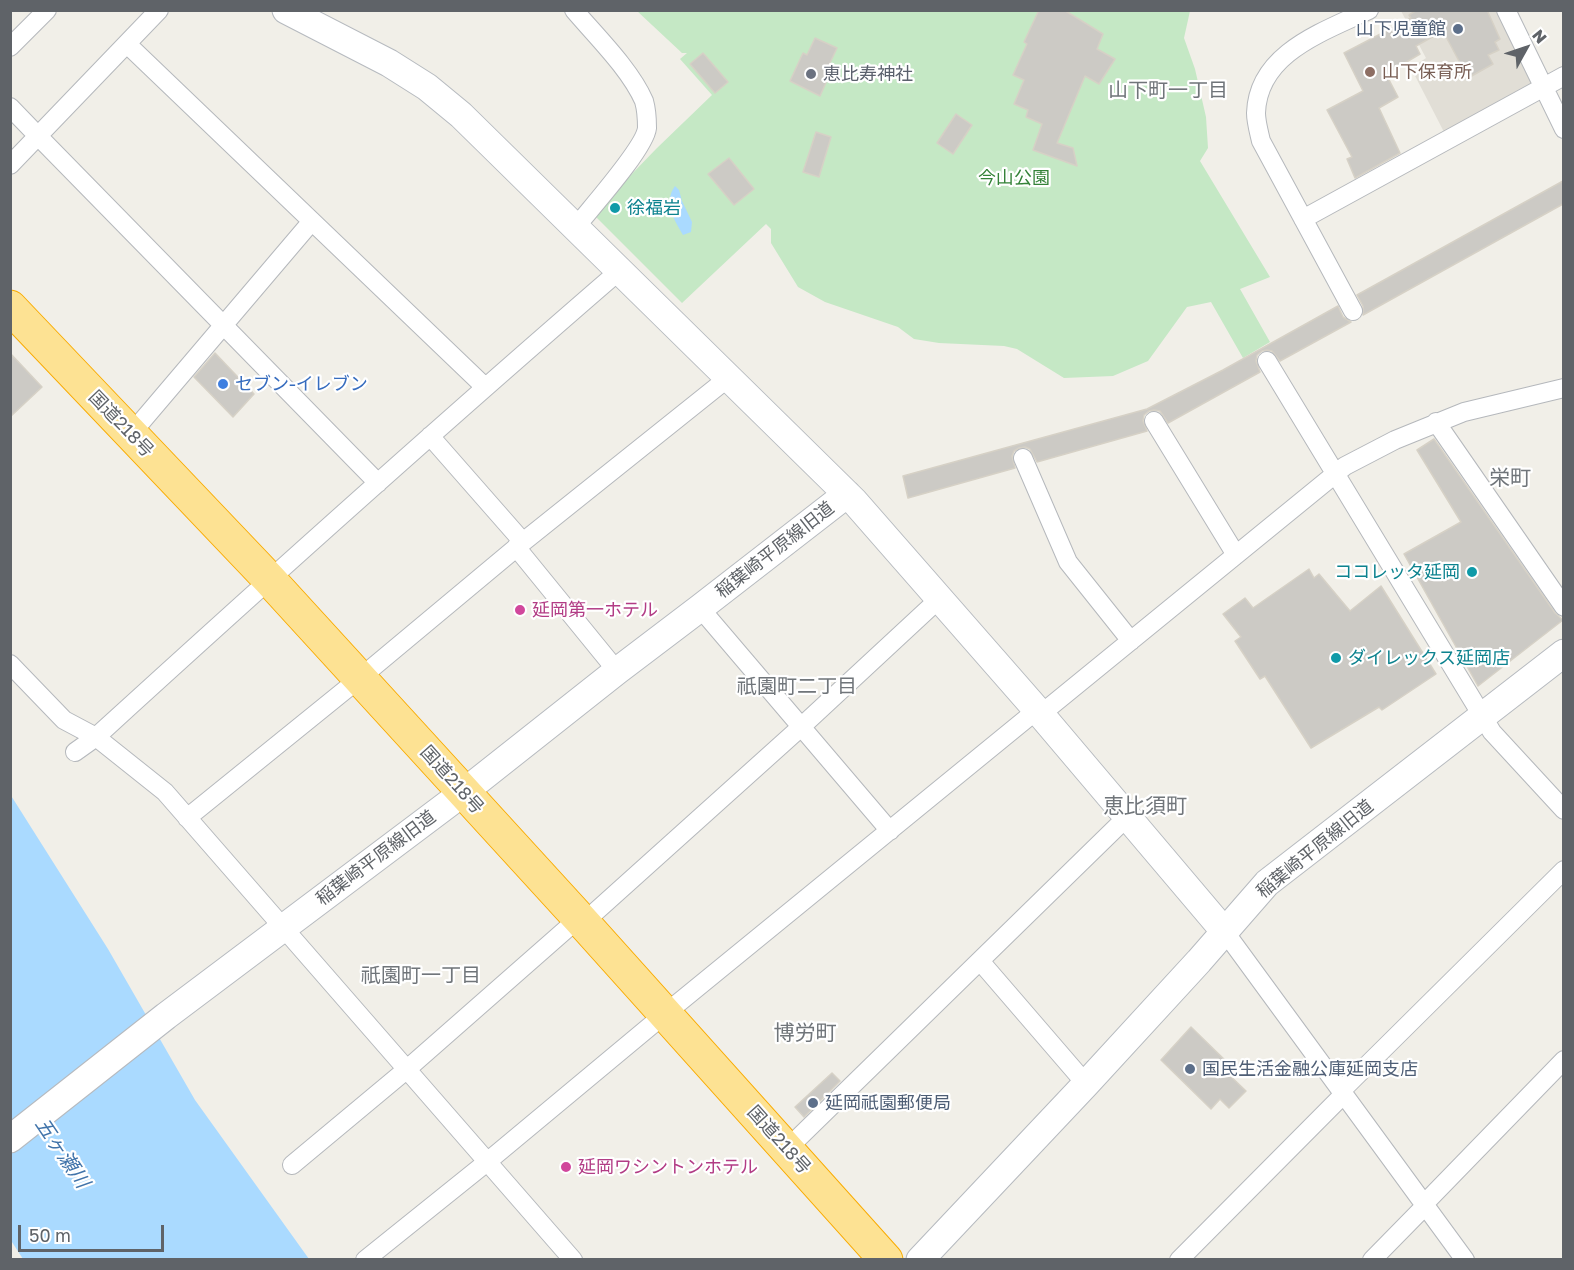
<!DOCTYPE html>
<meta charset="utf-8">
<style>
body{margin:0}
#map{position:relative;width:1574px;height:1270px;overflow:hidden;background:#f1efe8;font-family:"Golos Text",sans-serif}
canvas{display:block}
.frame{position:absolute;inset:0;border:12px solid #5f6368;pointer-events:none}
.north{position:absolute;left:1496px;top:18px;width:60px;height:60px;-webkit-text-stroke:4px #fff;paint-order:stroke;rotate:50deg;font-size:16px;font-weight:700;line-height:24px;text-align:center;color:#5f6368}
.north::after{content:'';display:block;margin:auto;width:21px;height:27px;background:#5f6368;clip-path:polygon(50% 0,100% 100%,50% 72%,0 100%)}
.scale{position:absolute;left:18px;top:1225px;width:146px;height:27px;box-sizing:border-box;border:3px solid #5f6368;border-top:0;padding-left:8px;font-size:18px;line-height:21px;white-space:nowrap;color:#5f6368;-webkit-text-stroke:4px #fff;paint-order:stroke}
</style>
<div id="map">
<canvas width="1574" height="1270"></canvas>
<div class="frame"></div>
<div class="north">N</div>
<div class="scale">50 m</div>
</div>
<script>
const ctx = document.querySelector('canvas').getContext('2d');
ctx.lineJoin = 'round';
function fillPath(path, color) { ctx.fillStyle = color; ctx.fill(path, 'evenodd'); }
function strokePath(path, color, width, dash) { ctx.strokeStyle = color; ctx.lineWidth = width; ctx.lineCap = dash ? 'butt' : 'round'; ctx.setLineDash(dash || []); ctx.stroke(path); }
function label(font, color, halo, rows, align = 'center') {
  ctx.font = font + ' "Golos Text","Noto Sans JP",sans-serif'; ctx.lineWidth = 4.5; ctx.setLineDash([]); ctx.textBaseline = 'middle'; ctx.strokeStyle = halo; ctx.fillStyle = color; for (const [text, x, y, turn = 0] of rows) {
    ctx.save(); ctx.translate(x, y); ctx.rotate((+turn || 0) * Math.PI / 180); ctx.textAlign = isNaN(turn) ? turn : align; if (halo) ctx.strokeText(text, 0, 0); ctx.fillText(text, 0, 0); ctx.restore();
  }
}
const education = new Path2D(`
 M1401,11h95l36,73 -88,48 -33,-64 15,-10z`);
const green = new Path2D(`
 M637,11h553l-6,27 11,31 11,48 2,31 -8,13 70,116 -30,12 30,53 -27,16 -32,-56 -24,5 -39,54 -35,15 -49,2 -47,-29 -13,-3 -65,-3 -25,-4 -16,-12 -73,-25 -27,-15 -27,-44v-14l-5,-5 -84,79 -89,-89 64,-66 55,-53 -32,-36 7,-6h-5z`);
const water = new Path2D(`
 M675,186l4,4 3,11 10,21 -1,10 -8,3c-9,-16 -20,-32 -8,-49z
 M10,794l98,155 87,151 114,159h-286l-13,-20z`);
const building = new Path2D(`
 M1039,10h25l39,24 -6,15 18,10 -16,25 -14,-8 -28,67 16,5 4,18 -44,-16 9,-26 -16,-7 2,-7 -14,-6 10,-24 -11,-5 14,-31 -3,-2z
 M1417,10h70l13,29 -5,3 4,8 -11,5 5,9 -25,14 -25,-47 -27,15 4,8 -34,20 12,23 -19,11 21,45 -45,25 -8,-19 5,-2 -25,-47 36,-19 -19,-38 67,-35 -2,-3z
 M815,38l22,10 -8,17 4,2 -13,29 -30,-15 13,-28 4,2z
 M703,53l25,29 -13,11 -25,-29z
 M956,114l16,11 -19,29 -16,-11z
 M816,132l15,5 -12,40 -16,-5z
 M729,158l25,31 -20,16 -26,-31z
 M1563,181v23l-200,111v-9l-6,-11z
 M1338,306l5,11 8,5 -71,39 -8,-10 -5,-1 -5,1 -5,4 -1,6 4,11 -92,51 -8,-12 -6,-1 -5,1 -5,4 -1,6 4,10 -110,31 -7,-13 -5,-2 -6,1 -5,3 -2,5 3,12 -107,30 -5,-22 244,-67 76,-39z
 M10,353l32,34 -32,30z
 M215,353l39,41 -21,23 -39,-40z
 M1434,439l121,174 8,7 -85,66 -74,-132 57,-32 -44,-72z
 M1309,569l5,9 5,-4 31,37 31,-25 55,88 -54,36 -3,-3 -68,41 -46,-72 -5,3 -25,-38 6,-4 -18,-23 22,-16 8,10z
 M1191,1027l38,37 -5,6 22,21 -17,17 -9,-9 -9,10 -50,-49z
 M832,1073l8,8 -36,36 -9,-10z`);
const street = new Path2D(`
 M574,10c22,26 56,59 70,91 2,7 3,20 3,27 -2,20 -57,81 -72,100
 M1506,10l58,119
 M127,44l358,343
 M10,47l37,-37
 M10,107l28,29 340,347
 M10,165l149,-155
 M1303,219l261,-143
 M1353,311l-92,-170c-2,-9 -5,-19 -5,-28 2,-60 67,-81 113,-103
 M1267,361l225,371 72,78
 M1154,421l82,134
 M1436,422l128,185
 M131,434l181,-213
 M430,436l93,106
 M1023,458l45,104 63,79
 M516,547l101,124
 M700,608l190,223
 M10,664l54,56 32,17 69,55 408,468
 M1041,714l304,-248 50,-26 69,-28 100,-24
 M75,752l21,-15c172,-157 346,-313 523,-466
 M187,818l173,-140 163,-136 205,-164
 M583,923l218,-196 138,-128
 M1225,932l240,328
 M980,961l106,123
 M1341,1091l223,-221
 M787,1149l341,-333
 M292,1165l114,-95 173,-152
 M1425,1203l139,-143
 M365,1260l122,-98 179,-149 371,-303
 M1179,1260l164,-165
 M1372,1260l54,-55`);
const secondary = new Path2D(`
 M286,10l103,53 38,24 34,28 393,386 183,209 188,222
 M10,1139l156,-123 298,-224 153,-121 83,-63 147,-114
 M920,1260l166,-176 113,-123 68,-78 297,-230`);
const highway = new Path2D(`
 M10,307l259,272 310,339 307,342`);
const markers = [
 [1458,29,6,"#5c6f8a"],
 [1370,72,6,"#8d6e63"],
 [811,74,6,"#6b7280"],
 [615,208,6,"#0f9aa8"],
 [223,384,6,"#3f7fe0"],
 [1472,572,6,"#0f9aa8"],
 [520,610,6,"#d1479c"],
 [1336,658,6,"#0f9aa8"],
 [1190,1069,6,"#5c6f8a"],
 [813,1103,6,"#5c6f8a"],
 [566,1167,6,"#d1479c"]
];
const serviceNames = [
 ["山下児童館",1446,29,"right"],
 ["国民生活金融公庫延岡支店",1202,1069],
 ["延岡祇園郵便局",825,1103]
];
const educationNames = [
 ["山下保育所",1382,72]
];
const worshipNames = [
 ["恵比寿神社",823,74]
];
const parkNames = [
 ["今山公園",1014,178]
];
const cultureNames = [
 ["徐福岩",627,208],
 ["ココレッタ延岡",1460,572,"right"],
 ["ダイレックス延岡店",1348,658]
];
const shopNames = [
 ["セブン-イレブン",235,384]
];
const streetNames = [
 ["国道218号",121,424,46],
 ["稲葉崎平原線旧道",775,550,-38],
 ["国道218号",452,780,48],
 ["稲葉崎平原線旧道",1315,849,-39],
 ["稲葉崎平原線旧道",376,858,-37],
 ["国道218号",779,1140,48]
];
const hotelNames = [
 ["延岡第一ホテル",532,610],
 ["延岡ワシントンホテル",578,1167]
];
const neighbourhoodNames = [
 ["山下町一丁目",1168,91],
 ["祇園町二丁目",797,687],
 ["祇園町一丁目",421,976]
];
const waterNames = [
 ["五ヶ瀬川",62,1153,56]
];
const quarterNames = [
 ["栄町",1510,478],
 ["恵比須町",1145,806],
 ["博労町",805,1033]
];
fillPath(education, '#e1ded6');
fillPath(green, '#c5e8c5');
fillPath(water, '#aadaff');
fillPath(building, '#cccac5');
strokePath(building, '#d6d1c6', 1.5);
strokePath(street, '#b5b8bc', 20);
strokePath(secondary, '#b6babf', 29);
strokePath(highway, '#f9ab00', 35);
strokePath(street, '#fff', 18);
strokePath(secondary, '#fff', 27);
strokePath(highway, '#fde293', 33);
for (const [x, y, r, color] of markers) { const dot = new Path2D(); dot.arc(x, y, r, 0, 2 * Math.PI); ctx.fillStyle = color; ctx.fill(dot); strokePath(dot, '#fff', 2); }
label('18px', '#4e5e75', '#fff', serviceNames, 'left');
label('18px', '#785e54', '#fff', educationNames, 'left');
label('18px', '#5b616d', '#fff', worshipNames, 'left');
label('18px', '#348238', '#fff', parkNames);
label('18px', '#0d838f', '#fff', cultureNames, 'left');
label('18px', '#366cbe', '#fff', shopNames, 'left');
label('18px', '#5f6368', '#fff', streetNames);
label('18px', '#b23c85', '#fff', hotelNames, 'left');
label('20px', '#70757a', '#fff', neighbourhoodNames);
label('italic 20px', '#4174aa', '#fff', waterNames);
label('21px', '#70757a', '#fff', quarterNames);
</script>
